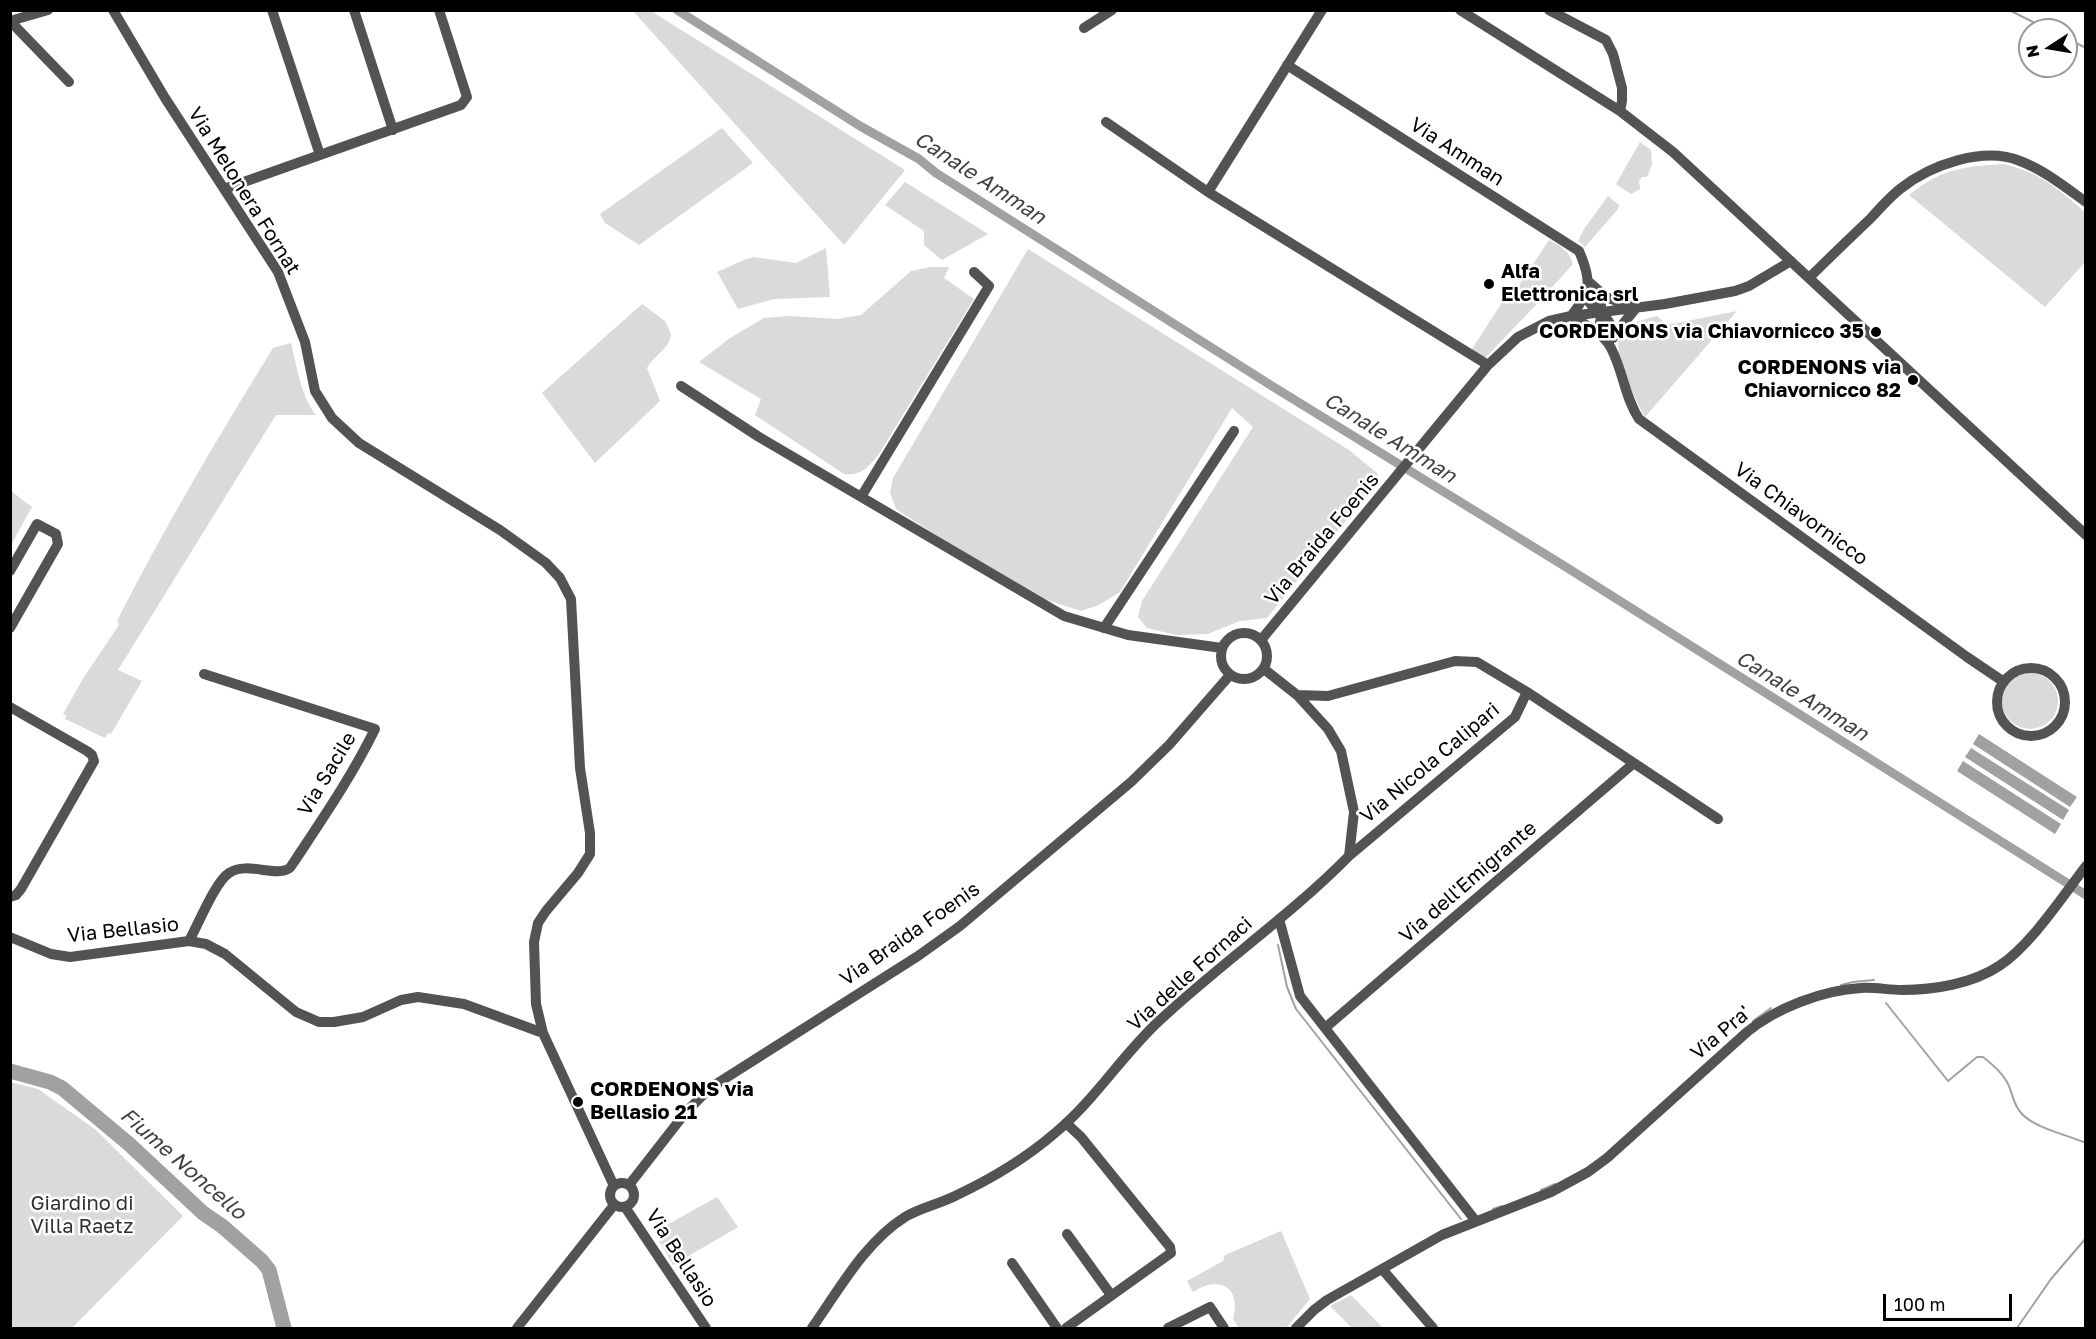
<!DOCTYPE html>
<style>
body{margin:0}
#map{position:relative;width:2096px;height:1339px;overflow:hidden;background:#fff;font-family:"Golos Text",sans-serif}
canvas{display:block}
.frame{position:absolute;inset:0;border:12px solid #000;pointer-events:none}
.north{position:absolute;left:2018px;top:18px;width:60px;height:60px;box-sizing:border-box;background:#fff;border:2px solid #999;border-radius:50%;rotate:258deg;font-size:16px;font-weight:700;line-height:24px;text-align:center;color:#000}
.north::after{content:'';display:block;margin:auto;width:21px;height:27px;background:#000;clip-path:polygon(50% 0,100% 100%,50% 72%,0 100%)}
.scale{position:absolute;left:1883px;top:1294px;width:129px;height:27px;box-sizing:border-box;border:3px solid #000;border-top:0;padding-left:8px;font-size:18px;line-height:21px;white-space:nowrap;color:#000;-webkit-text-stroke:4px #fff;paint-order:stroke}
</style>
<div id="map">
<canvas width="2096" height="1339"></canvas>
<div class="frame"></div>
<div class="north">N</div>
<div class="scale">100 m</div>
</div>
<script>
const ctx = document.querySelector('canvas').getContext('2d');
ctx.lineJoin = 'round';
function fillPath(path, color) { ctx.fillStyle = color; ctx.fill(path, 'evenodd'); }
function strokePath(path, color, width, dash) { ctx.strokeStyle = color; ctx.lineWidth = width; ctx.lineCap = dash ? 'butt' : 'round'; ctx.setLineDash(dash || []); ctx.stroke(path); }
function label(font, color, halo, rows, align = 'center') {
  ctx.font = font + ' "Golos Text",sans-serif'; ctx.lineWidth = 5; ctx.setLineDash([]); ctx.textBaseline = 'middle'; ctx.strokeStyle = halo; ctx.fillStyle = color; for (const [text, x, y, turn = 0] of rows) {
    ctx.save(); ctx.translate(x, y); ctx.rotate((+turn || 0) * Math.PI / 180); ctx.textAlign = isNaN(turn) ? turn : align; if (halo) ctx.strokeText(text, 0, 0); ctx.fillText(text, 0, 0); ctx.restore();
  }
}
const green = new Path2D(`
 M633,11h18l254,159 -61,75z
 M722,128l31,35 -114,82 -34,-22 -5,-9z
 M1640,142l11,8 1,14 -5,13h-5l-3,4 1,8 -9,5 -15,-10z
 M2004,164c37,9 53,24 81,48v50l-40,45 -136,-112c34,-27 53,-28 95,-31z
 M905,182l83,52 -46,26 -18,-15v-14l-39,-26z
 M1608,196l11,9 -1,4 -33,38 -7,-6 6,-12z
 M1549,240c12,6 20,11 24,24l-36,40 -53,55 -14,-7 33,-51 5,1z
 M826,248l4,49 -56,2 -36,10 -21,-37 27,-12 10,-3 42,6z
 M1028,249l321,201 28,23 2,7 -112,138 -27,3 -32,13 -32,1 -29,-7 -9,-11 4,-16 111,-174 -21,-19 -112,184 -21,13 -18,6 -56,-18 -129,-84 -6,-16 3,-15z
 M931,267h18l-5,11 30,21 -95,155c-11,13 -17,22 -35,20l-89,-59 6,-16 -62,-37 31,-24 34,-20 25,-2 49,3 23,-4 50,-44z
 M642,304l23,17 6,13c-1,15 -17,21 -24,34l13,33 -65,62 -53,-70z
 M1737,311l-92,106c-9,-15 -27,-54 -27,-72 0,-6 3,-13 8,-17 7,-7 21,-9 31,-12l10,9z
 M291,343c6,24 10,53 25,72h-40l-158,255 24,11 -31,53 -3,-1 -3,5 -40,-19 1,-4 -3,-1 21,-37 35,-52 -2,-4c47,-93 101,-184 156,-273z
 M11,491l21,16 -21,38z
 M2002 701a28 28 0 1 1 56 0a28 28 0 1 1-56 0Z
 M10,1082l28,7 58,41 87,86 -111,112h-61z
 M717,1197l21,30 -65,38 -19,-33z
 M1281,1231l29,68 -24,29h-47l-6,-9c9,-32 -14,-44 -40,-27l-6,-11 36,-20 2,-6z
 M1351,1295l32,33h-31l-22,-22z`);
const water = new Path2D(`
 M1979,734l98,63 -7,10 -97,-63z
 M1971,748l98,62 -6,10 -98,-63z
 M1963,761l98,63 -6,10 -98,-63z`);
const stream = new Path2D(`
 M2009,10l40,20
 M2066,38l20,10
 M1278,945l9,42 9,22 165,210
 M1841,985l12,-3 21,-2
 M1886,1003l62,78 29,-24h6c9,7 20,16 25,27 5,10 5,21 14,30 13,14 45,21 64,29
 M1753,1021l18,-13
 M1541,1190l14,-6
 M1493,1209l9,-3
 M2017,1328l34,-49 35,-41`);
const canal = new Path2D(`
 M677,10l183,116 59,33 17,14 336,213 294,181 520,328`);
const river = new Path2D(`
 M10,1071l40,11 12,6 67,56 74,69 19,13 40,35 7,9 15,58`);
const minor = new Path2D(`
 M113,10l52,88 113,174 27,70 10,49 17,27 27,25 141,87 46,33 14,15 11,21 9,169 10,65v21l-12,19 -32,38 -8,12 -4,19 2,62 7,29 71,153
 M272,10l48,145
 M354,10l39,120
 M1322,10l-114,182 280,173
 M1460,10l160,101 53,41 413,383
 M1549,10l57,30 7,14 9,34v13l-2,10
 M10,21l59,61
 M10,21l38,-11
 M1084,28l28,-18
 M1287,65l292,186c13,30 12,40 -8,65 15,9 32,17 40,32 12,23 14,50 28,71l328,238 37,25
 M1106,122l102,70
 M224,189l237,-84 6,-8 -28,-87
 M1809,278c20,-20 41,-40 62,-60 9,-10 19,-21 29,-29 30,-24 83,-43 120,-28 24,9 45,26 66,41
 M1589,282l17,15 30,11 -22,27
 M1586,294c2,5 3,10 7,13 11,9 21,15 20,31
 M1598,333l4,-21 -3,-20
 M681,386l78,51 305,179 64,19 94,13
 M861,497l128,-211 -15,-14
 M10,571l27,-47 19,10 2,10 -48,84
 M1104,628l130,-197
 M1221 656a23 23 0 1 1 46 0a23 23 0 1 1-46 0Z
 M1261,640l227,-275 30,-28 31,-16 22,-5 94,-12 70,-13 14,-5 42,-25
 M1997 702a34 34 0 1 1 68 0a34 34 0 1 1-68 0Z
 M1297,695l31,1 127,-35 22,1 50,30 191,127
 M10,707l77,44 5,4 2,6 -73,128 -5,6 -6,2
 M1349,856l166,-139 12,-25
 M1279,919l21,77 175,224
 M10,937l41,17 19,3 119,-16 17,3 19,10 71,58 23,10h15l29,-5 38,-17 17,-3 46,7 79,29
 M189,941c9,-16 26,-59 40,-68 18,-12 45,4 59,-4 3,-1 4,-5 6,-7 29,-44 58,-86 81,-133l-171,-55
 M1325,1028l309,-265
 M1066,1123l15,14 89,110 1,6 -105,75
 M610 1195a12 12 0 1 1 24 0a12 12 0 1 1-24 0Z
 M629,1185l57,-73 24,-24 208,-132 42,-30 171,-144 38,-37 61,-70
 M625,1207l81,121
 M1067,1234l44,61
 M1012,1263l45,65
 M1382,1269l51,59
 M517,1328l97,-123
 M812,1328c27,-38 52,-85 93,-111 15,-9 34,-13 50,-21 36,-17 70,-37 100,-63 40,-33 67,-78 105,-113 61,-57 131,-105 189,-164l5,-44 -13,-61 -13,-22 -31,-34 -33,-26
 M1168,1328l42,-21 14,21
 M1296,1328l18,-18 13,-10 115,-65 109,-43 37,-20 19,-14 140,-126c29,-24 76,-42 114,-44 14,-1 27,2 41,2 31,0 70,-6 97,-24 32,-21 63,-69 87,-100`);
const markers = [
 [1489,284,6,"#000"],
 [1876,332,6,"#000"],
 [1913,380,6,"#000"],
 [578,1102,6,"#000"]
];
const streetNames = [
 ["Via Amman",1457,152,33],
 ["Via Melonera Fornat",244,191,58],
 ["Via Chiavornicco",1801,514,36],
 ["Via Braida Foenis",1322,539,-50],
 ["Via Nicola Calipari",1430,763,-40],
 ["Via Sacile",327,774,-59],
 ["Via dell'Emigrante",1468,882,-41],
 ["Via Bellasio",123,930,-6],
 ["Via Braida Foenis",910,934,-35],
 ["Via delle Fornaci",1190,974,-42],
 ["Via Pra'",1721,1033,-40],
 ["Via Bellasio",681,1258,57]
];
const poiNames = [
 ["Alfa",1501,272],
 ["Elettronica srl",1501,295],
 ["CORDENONS via Chiavornicco 35",1864,332,"right"],
 ["CORDENONS via",1901,368,"right"],
 ["Chiavornicco 82",1901,391,"right"],
 ["CORDENONS via",590,1090],
 ["Bellasio 21",590,1113]
];
const parkNames = [
 ["Giardino di",82,1204],
 ["Villa Raetz",82,1227]
];
const waterNames = [
 ["Canale Amman",980,178,33],
 ["Canale Amman",1390,438,32],
 ["Canale Amman",1802,696,32],
 ["Fiume Noncello",183,1164,41]
];
fillPath(green, '#dadada');
fillPath(water, '#a1a1a1');
strokePath(stream, '#a1a1a1', 2);
strokePath(canal, '#a1a1a1', 9);
strokePath(river, '#a1a1a1', 15);
strokePath(minor, '#535353', 10);
for (const [x, y, r, color] of markers) { const dot = new Path2D(); dot.arc(x, y, r, 0, 2 * Math.PI); ctx.fillStyle = color; ctx.fill(dot); strokePath(dot, '#fff', 2); }
label('20px', '#000', '#fff', streetNames);
label('bold 20px', '#000', '#fff', poiNames, 'left');
label('20px', '#313131', '#fff', parkNames);
label('italic 21px', '#424242', '#fff', waterNames);
</script>
